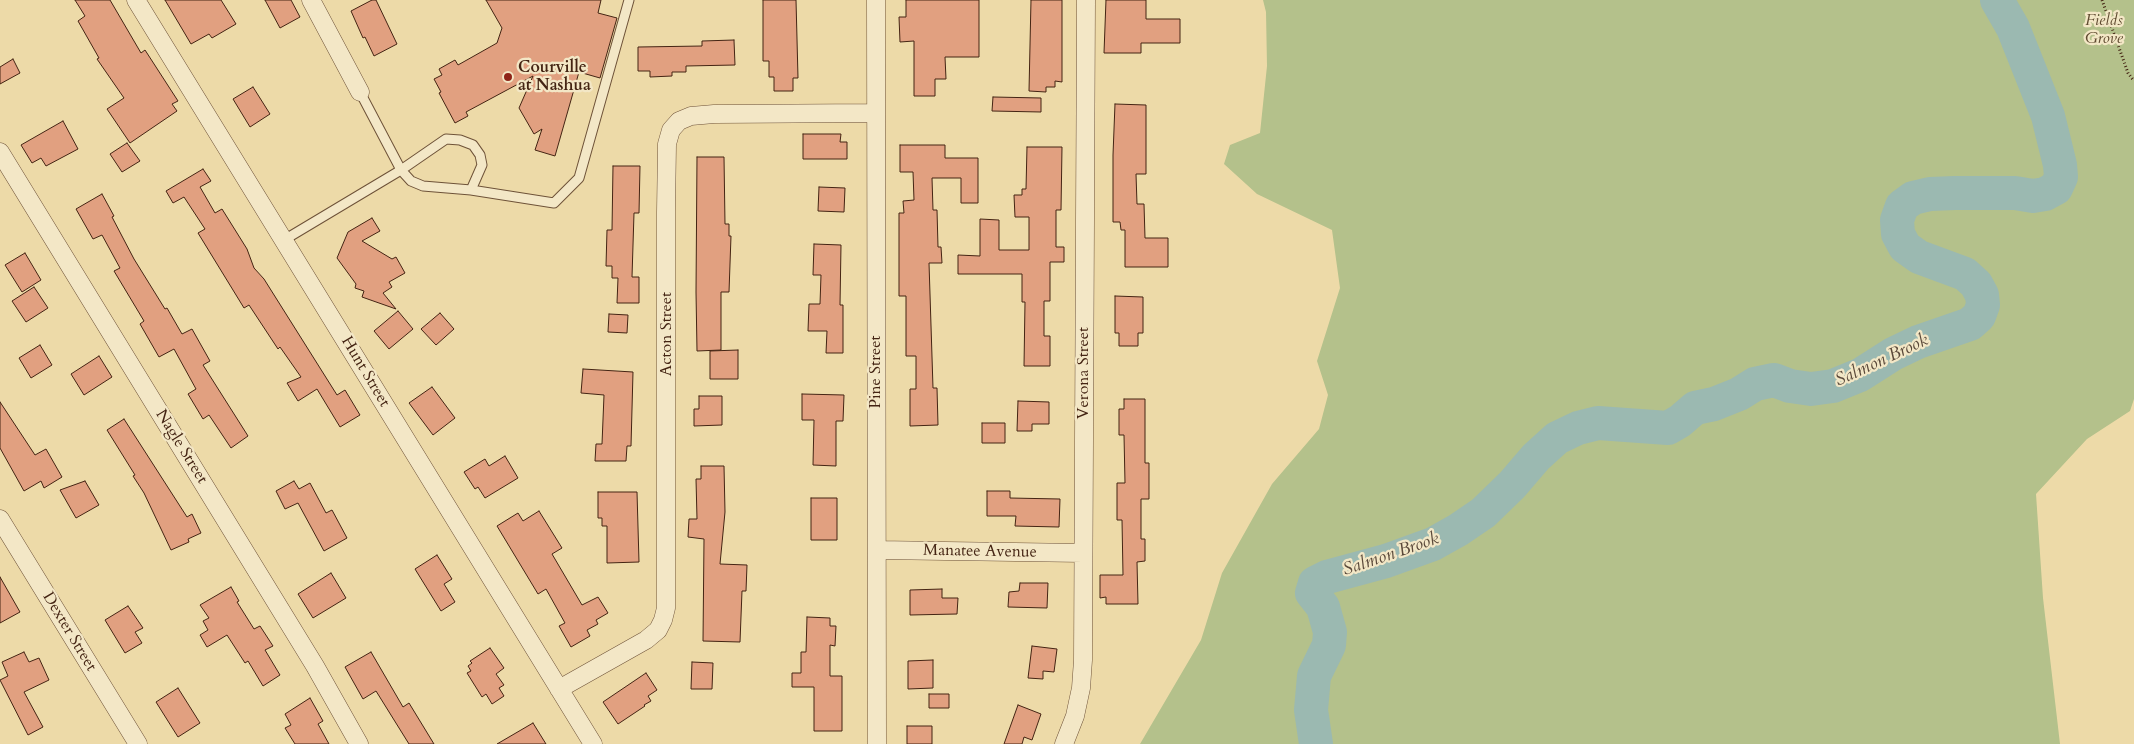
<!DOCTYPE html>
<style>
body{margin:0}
canvas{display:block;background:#eddaa8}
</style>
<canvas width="2134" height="744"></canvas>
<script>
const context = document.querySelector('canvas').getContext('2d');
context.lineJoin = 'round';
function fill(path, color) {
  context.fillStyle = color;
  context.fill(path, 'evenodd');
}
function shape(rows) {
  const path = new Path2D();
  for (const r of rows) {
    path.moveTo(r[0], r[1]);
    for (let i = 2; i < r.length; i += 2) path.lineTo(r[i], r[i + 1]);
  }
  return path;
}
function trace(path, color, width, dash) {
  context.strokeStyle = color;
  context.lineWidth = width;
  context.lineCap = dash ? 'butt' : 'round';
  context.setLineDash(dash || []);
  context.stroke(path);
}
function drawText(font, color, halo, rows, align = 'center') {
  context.font = font + ' Cardo,serif';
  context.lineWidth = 4.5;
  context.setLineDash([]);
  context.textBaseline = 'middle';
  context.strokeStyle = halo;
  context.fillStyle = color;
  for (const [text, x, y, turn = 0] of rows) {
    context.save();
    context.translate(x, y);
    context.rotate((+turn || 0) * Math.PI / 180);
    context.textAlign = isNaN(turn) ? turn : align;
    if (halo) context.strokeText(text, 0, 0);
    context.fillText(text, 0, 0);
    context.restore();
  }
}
fill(shape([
 [1263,0,2134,0,2134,399,2130,411,2087,439,2036,494,2043,598,2060,744,1140,744,1201,640,1222,573,1272,484,1319,429,1328,395,1317,361,1340,288,1332,230,1257,194,1224,164,1230,145,1260,133,1267,66,1266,12]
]), '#b4c18b');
trace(shape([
 [1316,744,1311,710,1314,676,1329,645,1330,632,1323,607,1312,593,1315,583,1327,577,1386,561,1433,544,1458,530,1483,513,1512,485,1536,457,1557,438,1578,428,1598,423,1668,428,1680,421,1695,408,1714,404,1739,394,1755,384,1774,380,1790,386,1811,389,1833,386,1860,375,1893,354,1918,342,1970,324,1979,316,1983,305,1982,295,1976,284,1965,274,1919,257,1905,247,1898,234,1897,220,1902,206,1913,198,1930,194,1955,193,2015,193,2033,196,2045,194,2056,188,2061,177,2060,165,2048,116,2013,28,1997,0]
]), '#9bb9b1', 34);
const building = shape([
 [75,0,110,0,141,53,145,50,178,101,172,104,177,111,130,143,107,109,124,98,97,59,99,58,78,21,85,16,75,0],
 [165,0,221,0,236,24,212,38,209,34,191,44,165,0],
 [265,0,291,0,300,17,280,28,265,0],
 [372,0,376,0,397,44,374,56,365,37,363,38,351,11,372,0],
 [486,0,601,0,598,13,617,18,600,78,579,72,555,156,535,150,542,129,534,134,519,108,533,76,466,112,468,116,455,123,439,93,441,92,434,79,442,75,439,69,455,60,458,65,497,43,502,28,486,0],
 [763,0,796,0,798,78,793,78,793,91,774,91,774,77,769,77,769,61,763,61,763,0],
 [906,0,979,0,979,57,945,57,946,79,935,79,935,96,914,96,914,41,900,42,899,17,906,17,906,0],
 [1031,0,1062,0,1062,82,1055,81,1055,87,1046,87,1046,92,1029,91,1031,0],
 [1106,0,1146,0,1146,19,1180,19,1180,43,1141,43,1141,53,1104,53,1106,0],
 [734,40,735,65,686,66,686,72,672,72,672,76,650,77,650,71,638,71,638,47,702,46,702,41,734,40],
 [13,59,20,73,0,84,0,67,13,59],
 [253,87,270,114,250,127,233,99,253,87],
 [993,97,1041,98,1041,112,992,111,993,97],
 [1115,104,1146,105,1146,174,1136,174,1137,204,1144,204,1145,238,1168,238,1168,267,1125,267,1125,230,1121,230,1120,222,1113,222,1113,155,1115,104],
 [63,121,78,149,46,166,41,158,32,163,21,145,63,121],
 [803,134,841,134,840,142,847,142,847,159,803,159,803,134],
 [127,143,140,161,122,172,110,154,127,143],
 [900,145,945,145,945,158,978,158,978,203,961,203,961,178,932,178,933,210,937,210,938,247,941,247,942,263,929,263,933,388,937,388,938,425,910,426,910,389,916,389,916,356,906,356,906,296,899,296,899,213,904,213,903,201,914,200,913,172,900,172,900,145],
 [1027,147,1062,147,1061,210,1056,210,1056,247,1064,247,1064,262,1050,262,1050,301,1044,301,1044,336,1050,336,1050,366,1024,366,1025,302,1022,302,1022,274,958,274,958,255,980,256,980,219,999,220,999,250,1029,250,1029,217,1015,217,1014,195,1022,195,1022,189,1026,189,1027,147],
 [697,157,724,157,725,224,729,224,729,236,731,236,729,292,721,292,721,350,697,351,696,292,697,157],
 [613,166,640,166,639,213,634,213,632,277,639,277,639,303,617,303,618,278,612,278,612,266,606,266,607,230,612,230,613,166],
 [203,169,211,181,200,187,215,213,222,209,247,249,254,268,264,279,337,395,345,390,360,415,340,427,317,389,298,401,287,383,301,377,280,347,278,349,249,305,244,308,198,233,205,229,184,197,173,203,166,191,203,169],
 [819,187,845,188,844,212,818,211,819,187],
 [102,194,114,216,112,217,134,259,165,309,167,308,182,334,192,329,210,361,203,365,248,436,231,448,209,415,203,419,188,394,196,389,174,349,159,357,140,324,144,321,114,271,120,268,102,235,93,239,76,209,102,194],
 [372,218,380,231,362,241,392,259,396,257,405,273,389,282,392,287,383,293,396,309,362,297,364,291,355,288,356,284,337,258,348,232,372,218],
 [814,244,841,245,840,305,843,305,843,353,826,353,827,331,808,331,809,304,820,304,821,275,813,275,814,244],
 [25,253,41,280,22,292,5,265,25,253],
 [34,287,48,308,26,322,12,301,34,287],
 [1115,296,1143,297,1143,333,1138,333,1138,346,1119,346,1119,333,1115,333,1115,296],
 [398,311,413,329,389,349,374,331,398,311],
 [440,313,454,329,436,345,421,329,440,313],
 [609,314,628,315,627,333,608,332,609,314],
 [40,345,52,365,31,378,19,358,40,345],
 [738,350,738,379,710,379,710,351,738,350],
 [99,356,112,377,84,395,71,374,99,356],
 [583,369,633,372,631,446,627,446,626,461,595,461,596,444,602,444,604,395,581,393,583,369],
 [432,387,455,418,433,435,409,403,432,387],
 [802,394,844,395,843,421,836,421,836,466,813,465,814,420,802,420,802,394],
 [699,396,722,396,722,425,694,426,694,409,699,409,699,396],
 [1124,399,1145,399,1145,463,1149,463,1149,499,1141,499,1141,539,1145,539,1145,561,1137,562,1138,604,1106,604,1106,597,1100,598,1100,575,1123,575,1122,520,1117,520,1117,483,1125,483,1124,435,1119,435,1119,409,1124,409,1124,399],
 [1018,401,1049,402,1049,424,1032,424,1032,431,1017,431,1018,401],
 [0,402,35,455,46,449,62,477,44,488,41,481,24,491,0,448,0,402],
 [124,419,187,517,192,514,201,533,188,539,189,542,171,550,144,493,133,476,135,475,107,430,124,419],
 [982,423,1005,423,1005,443,982,443,982,423],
 [505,456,518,478,485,498,478,487,475,489,464,472,485,459,489,466,505,456],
 [701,466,724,466,725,512,720,564,747,565,746,591,742,591,740,642,703,641,704,539,688,537,689,519,697,519,696,479,701,479,701,466],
 [85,481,99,505,76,518,60,490,85,481],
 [294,481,299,489,310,483,326,513,332,510,347,538,324,551,298,503,285,509,276,491,294,481],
 [987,491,1010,491,1010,498,1060,499,1059,527,1015,526,1016,516,987,516,987,491],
 [598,492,637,492,639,562,607,563,607,526,602,526,602,518,598,518,598,492],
 [811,498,837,498,837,540,811,540,811,498],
 [539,511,562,548,552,554,582,605,598,597,608,613,596,620,598,624,587,630,590,636,571,647,559,626,565,623,546,589,538,594,497,526,518,513,523,521,539,511],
 [437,555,452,579,444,584,455,602,441,611,415,569,437,555],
 [331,573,346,598,313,618,298,594,331,573],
 [0,577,20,612,0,623,0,577],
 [1020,583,1048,583,1047,608,1008,607,1009,592,1019,591,1020,583],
 [231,587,239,601,237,602,254,629,260,626,273,646,265,650,280,675,263,686,248,661,245,663,227,635,207,647,200,635,208,630,203,621,209,618,200,605,231,587],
 [942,589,942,598,958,598,957,614,910,615,910,590,942,589],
 [128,606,143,628,135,632,142,643,125,653,105,620,128,606],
 [807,617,830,618,830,626,836,626,835,646,830,645,830,676,842,676,842,731,814,731,814,687,792,687,792,673,801,673,801,652,806,652,807,617],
 [1032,646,1057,649,1054,672,1043,671,1043,679,1028,678,1032,646],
 [490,648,504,668,496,674,504,685,499,688,504,696,492,704,486,694,482,697,467,673,471,671,468,666,472,663,470,661,490,648],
 [24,652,29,662,39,658,49,680,24,692,43,727,28,735,0,680,8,676,2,662,24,652],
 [371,652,403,707,409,703,434,744,409,744,376,691,363,699,345,667,371,652],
 [933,660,933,688,908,689,908,661,933,660],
 [692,662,713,663,712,689,691,689,692,662],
 [646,673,657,690,648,696,651,701,644,705,645,706,618,724,603,702,646,673],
 [178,688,200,723,178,737,156,702,178,688],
 [929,694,949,694,949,708,929,708,929,694],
 [310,698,323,721,318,724,329,744,295,744,285,728,291,725,285,714,310,698],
 [1018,705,1041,714,1032,740,1024,737,1022,744,1004,744,1018,705],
 [533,723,546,744,497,744,533,723],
 [907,726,932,726,932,744,907,744,907,726]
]);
fill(building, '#e1a080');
trace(building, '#442413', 1);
const service = shape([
 [360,92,401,170,446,139,460,140,473,145,480,155,482,165,471,190],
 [284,240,401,170,411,181,423,186,471,190,554,203,579,178,629,0]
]);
const minor = shape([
 [136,0,593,744],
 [311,0,360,92],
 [876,0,877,744],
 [0,152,315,666,359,744],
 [0,519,138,744],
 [877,550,1083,553],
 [559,689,646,640,658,630,663,620,666,608,666,212,667,144,671,130,679,121,691,116,714,114,876,113],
 [1064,744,1075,716,1081,688,1083,660,1086,0]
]);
trace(service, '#6e5238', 11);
trace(minor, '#6e5238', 19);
trace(shape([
 [2102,0,2128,73,2134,81]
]), '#442413', 3, [1, 2.5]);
trace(service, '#f3e7c6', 9);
trace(minor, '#f3e7c6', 18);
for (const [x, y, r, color] of [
 [508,77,5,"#8f2418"]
]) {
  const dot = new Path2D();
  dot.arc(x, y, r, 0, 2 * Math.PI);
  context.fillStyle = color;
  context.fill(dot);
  trace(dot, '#f3e7c6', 2);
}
drawText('italic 16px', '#604b31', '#f3e7c6', [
 ["Fields",2104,21],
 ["Grove",2104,39]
]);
drawText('bold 16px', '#442413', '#f3e7c6', [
 ["Courville",518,68],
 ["at Nashua",518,86]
], 'left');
drawText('16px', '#442413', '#f3e7c6', [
 ["Acton Street",667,334,-90],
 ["Hunt Street",365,372,59],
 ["Pine Street",876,372,-90],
 ["Verona Street",1084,373,-90],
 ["Nagle Street",181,447,58],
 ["Manatee Avenue",980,552,1],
 ["Dexter Street",69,632,59]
]);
drawText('italic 18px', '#5a493a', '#f3e7c6', [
 ["Salmon Brook",1882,361,-25],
 ["Salmon Brook",1391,555,-19]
]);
</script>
